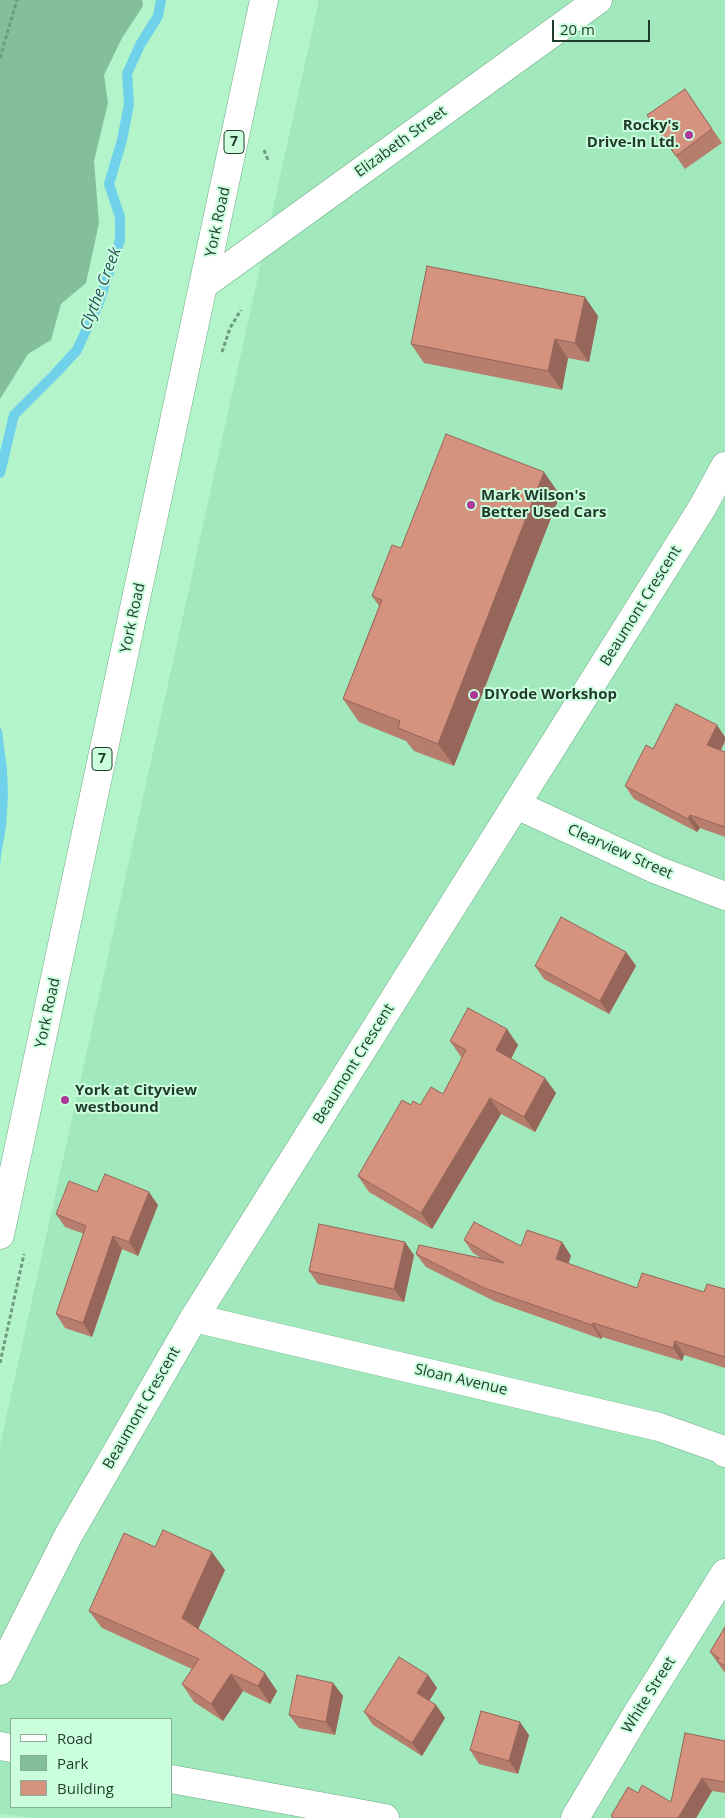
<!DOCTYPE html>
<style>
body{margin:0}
#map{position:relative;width:725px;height:1818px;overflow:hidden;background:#b3f4cb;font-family:"Open Sans",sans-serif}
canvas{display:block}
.legend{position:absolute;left:10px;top:1718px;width:162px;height:90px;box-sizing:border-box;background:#cbfedd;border:1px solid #86b095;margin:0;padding:6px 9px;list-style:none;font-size:15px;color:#1f3a2a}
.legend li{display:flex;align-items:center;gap:10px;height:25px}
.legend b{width:25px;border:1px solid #86b095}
.scale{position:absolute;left:552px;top:20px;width:98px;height:22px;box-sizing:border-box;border:2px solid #1f3a2a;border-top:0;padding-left:6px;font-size:15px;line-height:18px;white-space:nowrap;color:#1f3a2a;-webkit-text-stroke:4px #cbfedd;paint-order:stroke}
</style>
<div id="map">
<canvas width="725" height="1818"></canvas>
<ul class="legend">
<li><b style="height:6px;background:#fff"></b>Road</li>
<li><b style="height:14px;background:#83bf9a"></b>Park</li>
<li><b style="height:14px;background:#d5927f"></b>Building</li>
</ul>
<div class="scale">20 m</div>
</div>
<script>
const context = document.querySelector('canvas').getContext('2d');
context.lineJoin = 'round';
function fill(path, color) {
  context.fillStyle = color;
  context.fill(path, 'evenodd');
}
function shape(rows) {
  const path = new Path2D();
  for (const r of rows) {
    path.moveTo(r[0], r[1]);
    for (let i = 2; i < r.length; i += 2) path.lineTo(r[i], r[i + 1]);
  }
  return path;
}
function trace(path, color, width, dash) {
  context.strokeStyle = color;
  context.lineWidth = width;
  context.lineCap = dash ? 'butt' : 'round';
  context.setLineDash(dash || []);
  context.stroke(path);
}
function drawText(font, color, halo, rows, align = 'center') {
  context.font = font + ' "Open Sans",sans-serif';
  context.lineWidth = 4;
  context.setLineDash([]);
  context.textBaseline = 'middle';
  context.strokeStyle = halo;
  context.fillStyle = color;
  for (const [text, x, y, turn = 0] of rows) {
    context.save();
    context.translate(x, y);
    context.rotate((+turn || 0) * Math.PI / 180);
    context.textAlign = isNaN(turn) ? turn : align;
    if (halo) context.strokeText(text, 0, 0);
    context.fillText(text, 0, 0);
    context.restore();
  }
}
fill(shape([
 [319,0,725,0,725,1818,33,1818,0,1814,0,1445],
 [11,1719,171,1719,171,1807,11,1807]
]), '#a1e9bd');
fill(shape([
 [0,0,142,0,143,6,122,38,104,75,108,103,94,161,99,223,86,283,61,304,51,340,28,354,0,399]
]), '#83bf9a');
fill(shape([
 [0,727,2,731,7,770,8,794,6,827,1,855,0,868]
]), '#6fd1ea');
trace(shape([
 [0,473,14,415,55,374,77,350,98,305,120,240,120,217,109,184,122,140,129,104,127,74,140,45,158,16,161,0]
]), '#6fd1ea', 10);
const street = shape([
 [517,805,657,870,725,896],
 [194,1318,659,1427,721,1449,725,1453],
 [0,1671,68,1536,194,1318,702,508,725,466],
 [0,1746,11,1748],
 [171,1779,385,1818],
 [575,1818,635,1717,725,1573]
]);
const secondary = shape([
 [205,284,598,0]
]);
const primary = shape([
 [0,1235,264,0]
]);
trace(street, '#6caa85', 29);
trace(secondary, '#6caa85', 29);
trace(primary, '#6caa85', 29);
trace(shape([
 [0,58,17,0],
 [264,150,268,160],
 [222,352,230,328,241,310],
 [0,1363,24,1254]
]), '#6d9c7f', 3, [4, 2.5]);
trace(street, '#fff', 28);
trace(secondary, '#fff', 28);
trace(primary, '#fff', 28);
fill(shape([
 [685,89,722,143,685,169,647,115],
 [598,316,589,362,568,358,562,390,424,363,411,344],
 [560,495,454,766,414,751,406,741,359,722,343,699,379,606,372,596,401,548],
 [725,737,725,741,721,750,725,752,725,837,700,828,697,832,634,799,625,786,653,749],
 [626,952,636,966,609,1014,544,979,535,966],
 [450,1041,518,1045,511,1059,556,1093,535,1132,501,1114,432,1229,369,1192,358,1176,411,1105,420,1105,443,1094,462,1058,461,1057],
 [97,1192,158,1205,138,1256,122,1249,92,1337,65,1328,56,1314,84,1234,65,1227,56,1214],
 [464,1240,521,1246,562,1242,571,1256,568,1264,637,1288,704,1292,725,1289,725,1368,684,1355,682,1361,602,1337,601,1339,494,1301,426,1267,416,1254,483,1259,473,1253],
 [414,1255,404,1302,318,1284,309,1271],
 [155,1547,225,1570,198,1629,277,1691,270,1704,243,1691,223,1721,194,1702,182,1684,192,1669,102,1628,89,1611],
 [725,1627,725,1673,710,1652],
 [428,1675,437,1688,429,1701,436,1705,445,1718,422,1756,373,1725,364,1712],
 [333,1683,343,1696,335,1735,299,1728,289,1715],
 [529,1735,518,1774,479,1764,470,1750],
 [725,1741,725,1793,712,1791,696,1818,612,1818,611,1816,638,1793,671,1802]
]), '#b77e6d');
fill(shape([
 [585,297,598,316,589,362,575,343],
 [555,339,568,358,562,390,548,371],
 [544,472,560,495,454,766,438,744],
 [717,725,725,737,725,741,716,759,707,745],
 [690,815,700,828,697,832,688,819],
 [626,952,636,966,609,1014,600,1001],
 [507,1029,518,1045,507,1066,496,1050],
 [545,1078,556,1093,535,1132,524,1117],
 [490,1098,501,1114,432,1229,421,1213],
 [149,1192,158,1205,138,1256,129,1242],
 [113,1236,122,1249,92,1337,83,1323],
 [405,1242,414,1255,404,1302,394,1289],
 [562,1242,571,1256,565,1273,556,1259],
 [593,1323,602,1337,601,1339,592,1325],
 [675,1341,684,1355,682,1361,673,1348],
 [212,1552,225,1570,195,1636,182,1618],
 [265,1673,277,1691,270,1704,258,1686],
 [231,1674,243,1691,223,1721,211,1704],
 [428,1675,437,1688,426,1706,417,1693],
 [333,1683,343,1696,335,1735,326,1722],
 [436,1705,445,1718,422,1756,412,1743],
 [520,1722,529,1735,518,1774,509,1761],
 [702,1778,712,1791,696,1818,678,1818]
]), '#956659');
const building = shape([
 [685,89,712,129,676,156,647,115,685,89],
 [427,266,585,297,575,343,555,339,548,371,411,344,427,266],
 [446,434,544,472,438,744,398,728,400,721,343,699,382,600,372,596,392,545,401,548,446,434],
 [676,704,717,725,707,745,725,752,725,827,690,815,688,819,625,786,646,745,653,749,676,704],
 [561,917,626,952,600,1001,535,966,561,917],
 [468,1008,507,1029,496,1050,545,1078,524,1117,490,1098,421,1213,358,1176,402,1100,411,1105,413,1101,420,1105,431,1087,443,1094,466,1050,450,1041,468,1008],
 [105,1174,149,1192,129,1242,113,1236,83,1323,56,1314,86,1226,56,1214,69,1181,97,1192,105,1174],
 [474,1222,521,1246,527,1230,562,1242,556,1259,637,1288,642,1273,704,1292,707,1284,725,1289,725,1357,675,1341,673,1348,593,1323,592,1325,484,1288,416,1254,419,1245,504,1263,464,1240,474,1222],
 [319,1224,405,1242,394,1289,309,1271,319,1224],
 [163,1530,212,1552,182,1618,265,1673,258,1686,231,1674,211,1704,182,1684,199,1659,89,1611,124,1533,155,1547,163,1530],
 [725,1627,725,1666,717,1661,719,1658,710,1652,725,1627],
 [399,1657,428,1675,417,1693,436,1705,412,1743,364,1712,399,1657],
 [297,1675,333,1683,326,1722,289,1715,297,1675],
 [481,1711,520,1722,509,1761,470,1750,481,1711],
 [685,1733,725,1741,725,1782,702,1778,678,1818,614,1818,611,1816,628,1787,638,1793,642,1785,671,1802,685,1733]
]);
fill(building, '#d5927f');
trace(building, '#956659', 1);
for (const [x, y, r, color] of [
 [689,135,5,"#aa3894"],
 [471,505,5,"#aa3894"],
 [474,695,5,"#aa3894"],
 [65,1100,5,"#aa3894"]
]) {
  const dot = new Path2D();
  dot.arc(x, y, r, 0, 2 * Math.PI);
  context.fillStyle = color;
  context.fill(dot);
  trace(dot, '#cbfedd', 2);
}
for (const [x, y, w] of [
 [234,142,20],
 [102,759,20]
]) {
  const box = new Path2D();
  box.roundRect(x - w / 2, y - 11.5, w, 23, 4);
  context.fillStyle = '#cbfedd';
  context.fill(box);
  trace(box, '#1f3a2a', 1);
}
drawText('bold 14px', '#1f3a2a', null, [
 ["7",234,142],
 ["7",102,759]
]);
drawText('bold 15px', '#1f3a2a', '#cbfedd', [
 ["Rocky's",679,126,"right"],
 ["Drive-In Ltd.",679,143,"right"],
 ["Mark Wilson's",481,496],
 ["Better Used Cars",481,513],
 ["DIYode Workshop",484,695],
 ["York at Cityview",75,1091],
 ["westbound",75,1108]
], 'left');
drawText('15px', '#1f3a2a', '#cbfedd', [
 ["Elizabeth Street",401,142,-36],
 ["York Road",218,222,-78],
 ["Beaumont Crescent",641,606,-58],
 ["York Road",133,618,-78],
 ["Clearview Street",620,852,24],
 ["York Road",48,1013,-78],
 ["Beaumont Crescent",354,1064,-58],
 ["Sloan Avenue",461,1380,13],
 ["Beaumont Crescent",142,1408,-60],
 ["White Street",649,1695,-58]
]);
drawText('italic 16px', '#28545f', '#cbfedd', [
 ["Clythe Creek",101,289,-69]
]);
</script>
